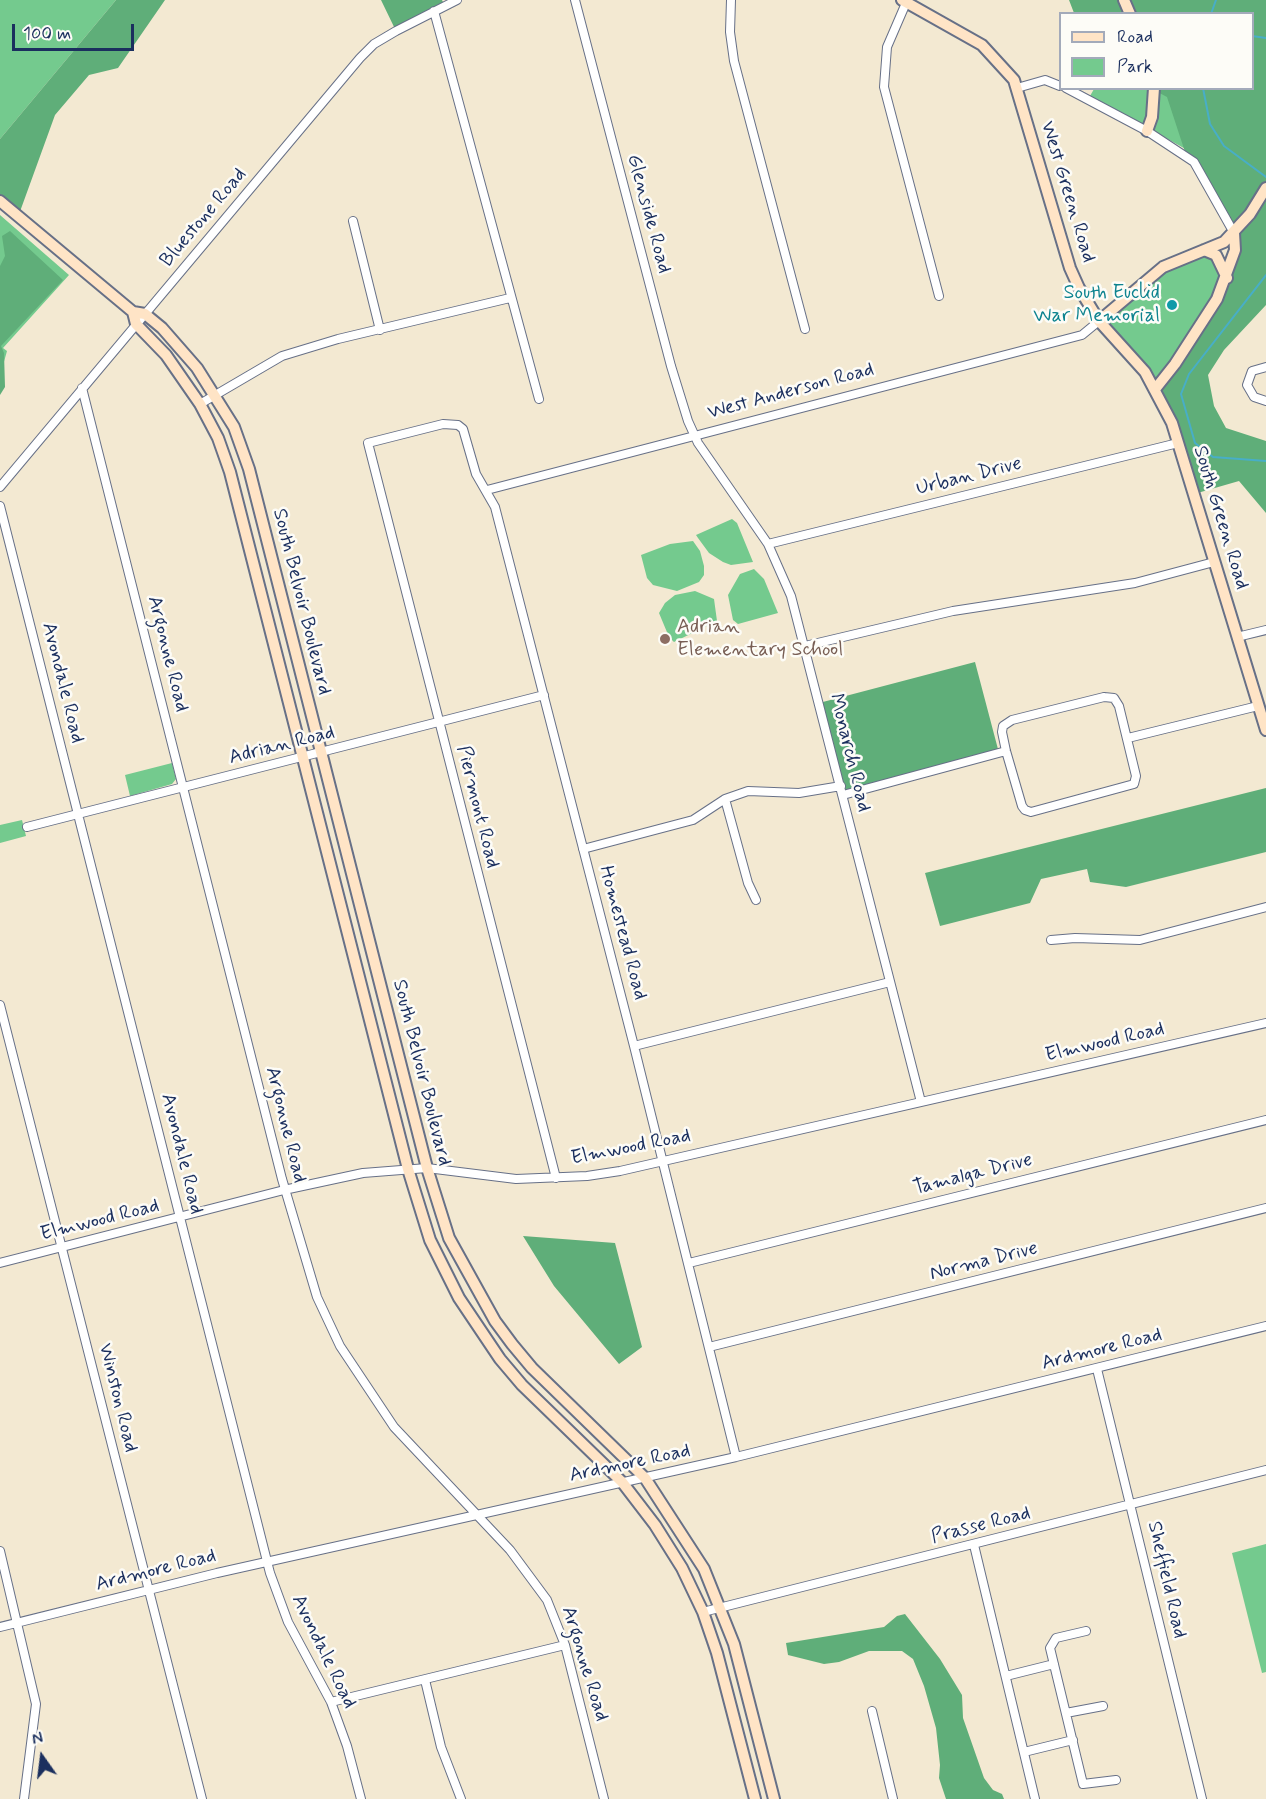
<!DOCTYPE html>
<style>
body{margin:0}
#map{position:relative;width:1266px;height:1799px;overflow:hidden;background:#f3e9d2;font-family:Mynerve,sans-serif}
canvas{display:block}
.legend{position:absolute;left:1059px;top:12px;width:195px;height:78px;box-sizing:border-box;background:#fdfcf7;border:2px solid #a3aaba;margin:0;padding:8px 10px;list-style:none;font-size:18px;color:#1b2f5e}
.legend li{display:flex;align-items:center;gap:12px;height:30px}
.legend b{width:30px;border:2px solid #a3aaba}
.north{position:absolute;left:12px;top:1727px;width:60px;height:60px;-webkit-text-stroke:4px #fdfcf7;paint-order:stroke;rotate:346deg;font-size:16px;font-weight:700;line-height:24px;text-align:center;color:#1b2f5e}
.north::after{content:'';display:block;margin:auto;width:21px;height:27px;background:#1b2f5e;clip-path:polygon(50% 0,100% 100%,50% 72%,0 100%)}
.scale{position:absolute;left:12px;top:24px;width:122px;height:27px;box-sizing:border-box;border:3px solid #1b2f5e;border-top:0;padding-left:8px;font-size:18px;line-height:21px;white-space:nowrap;color:#1b2f5e;-webkit-text-stroke:4px #fdfcf7;paint-order:stroke}
</style>
<div id="map">
<canvas width="1266" height="1799"></canvas>
<ul class="legend">
<li><b style="height:8px;background:#ffe4c6"></b>Road</li>
<li><b style="height:16px;background:#74ca8e"></b>Park</li>
</ul>
<div class="north">N</div>
<div class="scale">100 m</div>
</div>
<script>
const context = document.querySelector('canvas').getContext('2d');
context.lineJoin = 'round';
function fill(path, color) {
  context.fillStyle = color;
  context.fill(path, 'evenodd');
}
function shape(rows) {
  const path = new Path2D();
  for (const r of rows) {
    path.moveTo(r[0], r[1]);
    for (let i = 2; i < r.length; i += 2) path.lineTo(r[i], r[i + 1]);
  }
  return path;
}
function trace(path, color, width, dash) {
  context.strokeStyle = color;
  context.lineWidth = width;
  context.lineCap = dash ? 'butt' : 'round';
  context.setLineDash(dash || []);
  context.stroke(path);
}
function drawText(font, color, halo, rows, align = 'center') {
  context.font = font + ' Mynerve,sans-serif';
  context.lineWidth = 5;
  context.setLineDash([]);
  context.textBaseline = 'middle';
  context.strokeStyle = halo;
  context.fillStyle = color;
  for (const [text, x, y, turn = 0] of rows) {
    context.save();
    context.translate(x, y);
    context.rotate((+turn || 0) * Math.PI / 180);
    context.textAlign = isNaN(turn) ? turn : align;
    if (halo) context.strokeText(text, 0, 0);
    context.fillText(text, 0, 0);
    context.restore();
  }
}
fill(shape([
 [0,0,116,0,0,139],
 [1094,89,1171,89,1191,152,1090,96],
 [0,215,69,275,3,348,7,351,0,376],
 [1211,252,1227,278,1156,388,1099,322,1149,277],
 [732,519,737,523,753,562,731,565,723,562,709,553,698,538,696,535],
 [693,541,700,551,704,566,704,575,699,582,677,591,653,585,647,578,641,555,670,544],
 [754,569,764,579,778,613,738,624,733,620,728,595,740,574],
 [695,591,714,599,717,621,674,642,669,637,659,613,665,603,675,595],
 [172,763,176,779,172,784,130,796,125,775],
 [22,820,26,836,0,843,0,825],
 [1266,1544,1266,1672,1262,1673,1232,1553]
]), '#74ca8e');
fill(shape([
 [116,0,165,0,118,68,89,75,55,115,18,217,0,201,0,139],
 [381,0,442,0,445,6,396,31],
 [1069,0,1266,0,1266,305,1224,350,1208,375,1214,406,1226,428,1266,441,1266,513,1239,481,1194,494,1156,388,1217,299,1236,242,1186,155,1167,97,1152,89,1252,88,1252,14,1074,13],
 [10,231,63,280,1,346,4,353,5,387,0,395,0,266,5,256,2,236],
 [975,662,999,753,843,795,819,703],
 [1266,788,1266,852,1126,887,1090,882,1087,869,1041,879,1030,903,940,926,925,873],
 [523,1236,615,1243,642,1347,619,1364,554,1286],
 [905,1614,940,1659,962,1695,963,1718,984,1778,993,1790,1002,1794,1004,1799,946,1799,939,1778,940,1765,936,1728,924,1686,913,1659,902,1651,869,1651,839,1662,824,1664,788,1655,786,1643,884,1627,897,1616]
]), '#5fae79');
trace(shape([
 [1211,14,1216,0],
 [1252,36,1266,38],
 [1203,88,1210,124,1224,146,1266,177],
 [1266,275,1189,374,1181,394,1195,443,1213,457,1266,461]
]), '#48aec7', 2);
const street = shape([
 [575,0,671,366,688,421,698,443,768,544,791,596,921,1102],
 [731,0,730,32,734,61,805,329],
 [906,3,887,47,884,87,939,296],
 [434,11,539,399],
 [1017,88,1045,80,1060,86],
 [1066,88,1147,131,1194,162,1234,233],
 [353,221,380,330],
 [1266,367,1252,371,1247,385,1254,397,1266,401],
 [82,388,282,1179,317,1297,340,1346,394,1427,510,1550,547,1600,565,1645,604,1799],
 [200,404,282,356,338,339,510,298],
 [0,487,360,58,374,44,396,31,457,0],
 [487,490,1082,335,1099,321],
 [0,506,270,1573,288,1622,331,1702,347,1746,361,1799],
 [768,544,1178,443],
 [1237,637,1266,630],
 [805,646,953,611,1135,583,1214,562],
 [1104,697,1114,698,1119,706,1136,776,1134,784,1031,812,1025,810,1022,806,1006,751,1002,732,1003,726,1012,720,1104,697],
 [1128,738,1258,706],
 [843,795,1006,751],
 [725,799,748,883,756,900],
 [27,827,544,695],
 [583,849,693,820,725,799,748,791,799,793,841,786],
 [1051,940,1075,938,1140,940,1266,907],
 [0,1005,202,1799],
 [634,1046,890,982],
 [556,1178,368,443,443,424,458,425,463,429,476,474,495,507,634,1046,736,1457],
 [0,1263,284,1190,363,1173,427,1168,516,1179,587,1176,620,1171,1266,1023],
 [689,1263,1266,1120],
 [709,1347,1266,1208],
 [1097,1369,1202,1799],
 [974,1545,1035,1799],
 [0,1551,36,1704,24,1799],
 [703,1612,1266,1470],
 [0,1627,217,1573,736,1457,1266,1326],
 [1086,1631,1056,1638,1050,1648,1083,1784,1116,1780],
 [1006,1676,1054,1664],
 [425,1680,441,1747,461,1799],
 [331,1702,565,1645],
 [872,1711,893,1799],
 [1066,1713,1103,1706],
 [1024,1752,1073,1740]
]);
const secondary = shape([
 [902,0,982,45,1014,80,1070,268,1079,288,1099,321,1145,372,1172,423,1266,730],
 [1124,0,1130,14],
 [1147,131,1152,117,1154,88],
 [0,201,133,312,145,314,162,328,197,368,234,427,249,469,427,1168,449,1238,495,1321,512,1344,532,1368,645,1478,704,1569,734,1644,774,1799],
 [1204,250,1216,255,1227,278],
 [133,312,136,324,166,355,200,404,218,438,230,472,408,1169,430,1240,459,1298,500,1359,522,1385,622,1482,655,1525,682,1568,703,1612,717,1653,755,1799],
 [1099,321,1163,267,1224,242,1250,214,1266,188],
 [1156,388,1175,364,1217,299,1235,250,1234,233]
]);
trace(street, '#677087', 10);
trace(secondary, '#677087', 14);
trace(street, '#fff', 8);
trace(secondary, '#ffe4c6', 10);
for (const [x, y, r, color] of [
 [1172,305,6,"#0f9aa8"],
 [665,639,6,"#8d6e63"]
]) {
  const dot = new Path2D();
  dot.arc(x, y, r, 0, 2 * Math.PI);
  context.fillStyle = color;
  context.fill(dot);
  trace(dot, '#fdfcf7', 2);
}
drawText('20px', '#1b2f5e', '#fdfcf7', [
 ["West Green Road",1067,192,73],
 ["Glenside Road",648,214,75],
 ["Bluestone Road",204,218,-50],
 ["West Anderson Road",791,392,-15],
 ["Urban Drive",969,477,-14],
 ["South Green Road",1220,518,73],
 ["South Belvoir Boulevard",301,602,76],
 ["Argonne Road",167,654,76],
 ["Avondale Road",62,683,76],
 ["Adrian Road",282,746,-14],
 ["Monarch Road",849,753,76],
 ["Piermont Road",477,807,76],
 ["Homestead Road",622,933,75],
 ["Elmwood Road",1105,1043,-13],
 ["South Belvoir Boulevard",421,1073,76],
 ["Argonne Road",285,1125,76],
 ["Elmwood Road",631,1148,-11],
 ["Avondale Road",181,1154,76],
 ["Tamalga Drive",973,1175,-14],
 ["Elmwood Road",100,1221,-14],
 ["Norma Drive",984,1262,-14],
 ["Ardmore Road",1102,1350,-14],
 ["Winston Road",117,1398,76],
 ["Ardmore Road",630,1464,-12],
 ["Prasse Road",981,1526,-14],
 ["Ardmore Road",156,1571,-14],
 ["Sheffield Road",1166,1580,77],
 ["Avondale Road",323,1652,64],
 ["Argonne Road",584,1664,73]
]);
drawText('20px', '#0d838f', '#fdfcf7', [
 ["South Euclid",1160,294],
 ["War Memorial",1160,317]
], 'right');
drawText('20px', '#785e54', '#fdfcf7', [
 ["Adrian",677,628],
 ["Elementary School",677,651]
], 'left');
</script>
